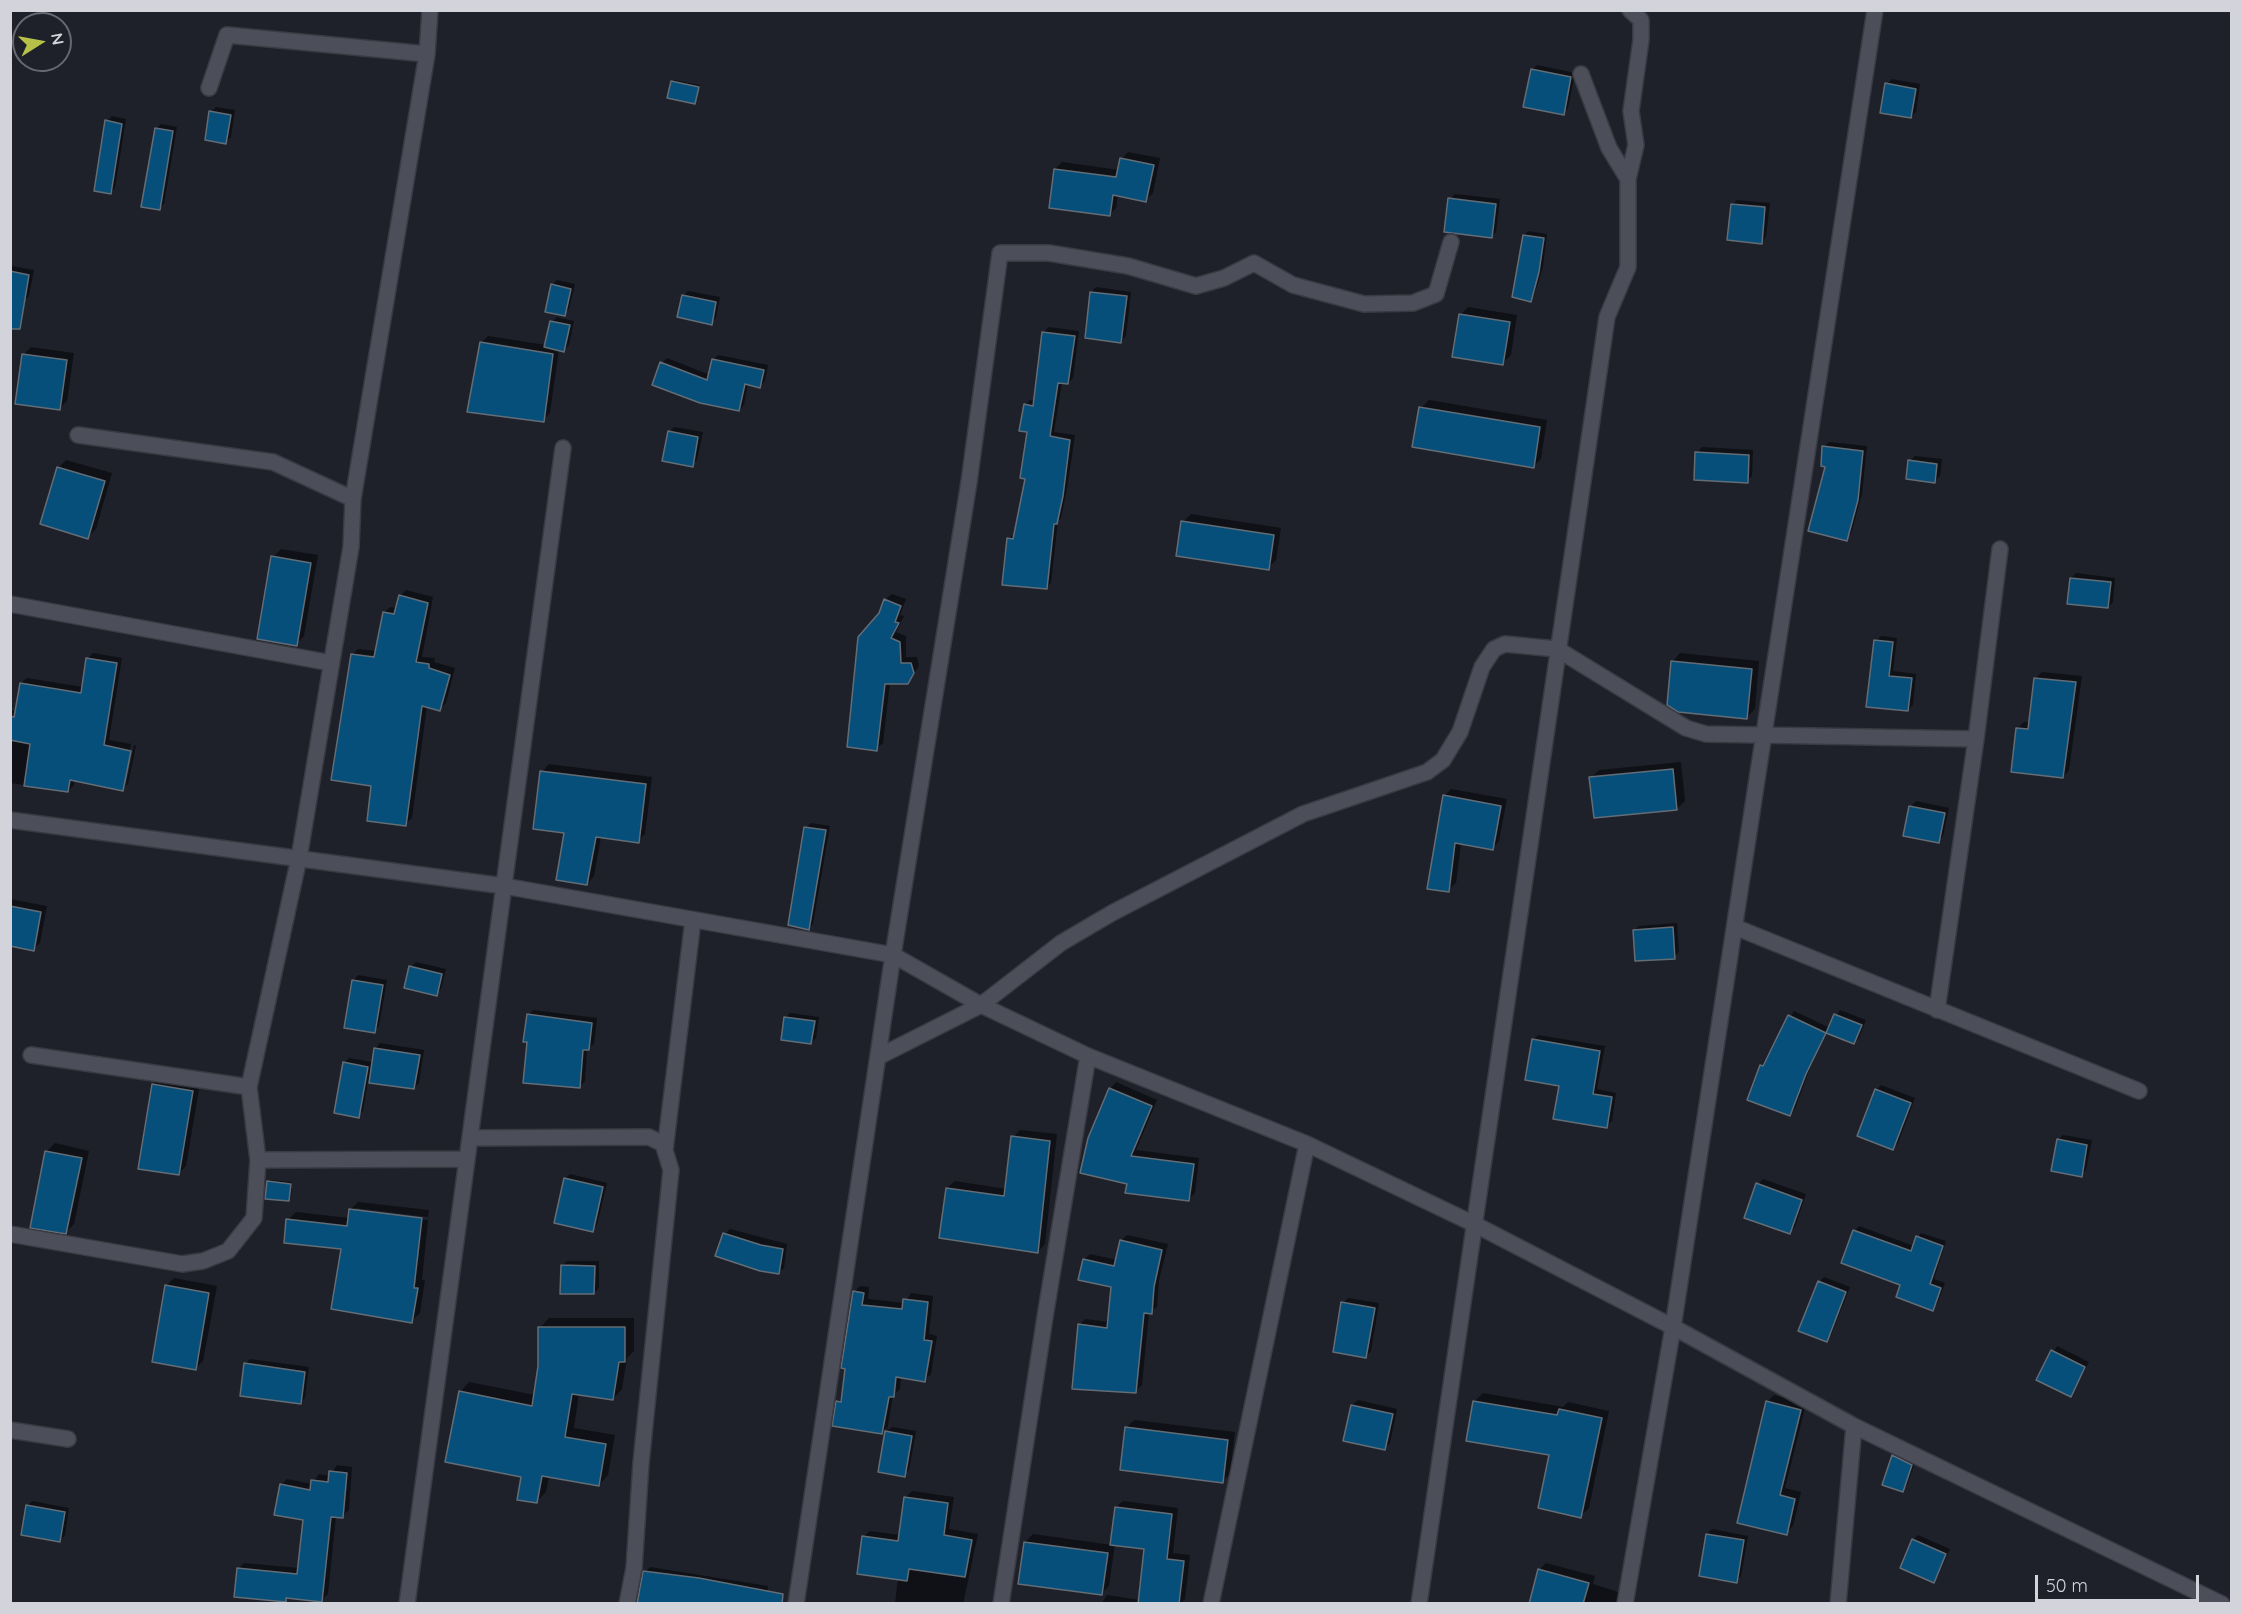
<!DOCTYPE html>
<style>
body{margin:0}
#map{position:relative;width:2242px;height:1614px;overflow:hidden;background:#1e202a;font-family:Quicksand,sans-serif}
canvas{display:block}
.frame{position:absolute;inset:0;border:12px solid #d3d4db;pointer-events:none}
.north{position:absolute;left:12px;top:12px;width:60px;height:60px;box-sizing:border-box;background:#1e202a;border:2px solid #666871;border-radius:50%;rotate:79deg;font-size:16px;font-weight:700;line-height:24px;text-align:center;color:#d3d4db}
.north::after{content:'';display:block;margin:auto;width:21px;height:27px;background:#b7c148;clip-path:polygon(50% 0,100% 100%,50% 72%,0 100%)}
.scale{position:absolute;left:2035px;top:1575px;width:164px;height:27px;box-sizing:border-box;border:3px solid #d3d4db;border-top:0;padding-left:8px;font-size:18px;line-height:21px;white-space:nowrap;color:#d3d4db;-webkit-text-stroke:4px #1e202a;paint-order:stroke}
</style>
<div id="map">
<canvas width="2242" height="1614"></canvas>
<div class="frame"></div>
<div class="north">N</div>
<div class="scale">50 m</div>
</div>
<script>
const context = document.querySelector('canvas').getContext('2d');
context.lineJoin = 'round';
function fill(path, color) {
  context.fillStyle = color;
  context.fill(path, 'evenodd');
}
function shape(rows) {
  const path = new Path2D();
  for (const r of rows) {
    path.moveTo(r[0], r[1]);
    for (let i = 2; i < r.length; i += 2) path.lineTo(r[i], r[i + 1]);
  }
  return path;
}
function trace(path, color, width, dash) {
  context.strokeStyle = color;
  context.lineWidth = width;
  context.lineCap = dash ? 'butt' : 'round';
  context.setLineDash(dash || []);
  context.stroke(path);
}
fill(shape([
 [1537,65,1575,73,1568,108,1563,113,1532,70],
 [1892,79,1920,84,1916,112,1911,117,1887,84],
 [674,80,700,85,697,100,695,102,672,82],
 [216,107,235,110,231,137,226,142,211,112],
 [112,116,126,119,115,188,110,193,107,121],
 [161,124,177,127,164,204,159,209,156,129],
 [1128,152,1160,158,1153,193,1146,200,1118,195,1116,208,1109,215,1055,169,1062,162,1119,170,1122,159],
 [1455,194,1500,199,1496,232,1491,237,1450,199],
 [1737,200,1770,203,1766,237,1761,242,1732,205],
 [1528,231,1547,234,1543,267,1534,296,1530,300,1524,235],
 [12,266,34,270,29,296,24,301,10,299],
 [557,280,575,284,569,309,564,314,552,285],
 [1096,287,1131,292,1126,336,1121,341,1091,292],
 [688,291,720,297,716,318,711,323,683,296],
 [1468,307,1517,315,1511,355,1503,363,1460,315],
 [557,317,574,321,569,345,564,350,559,349,550,413,543,420,481,343,488,336,546,345,552,322],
 [1049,327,1079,331,1073,378,1068,383,1062,382,1054,432,1075,435,1067,489,1061,518,1058,521,1051,583,1046,588,1008,539,1015,534,1027,478,1029,431,1025,405,1030,400,1035,401,1044,332],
 [31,347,74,353,67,401,59,409,23,355],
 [718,355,768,365,765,381,760,386,748,383,744,405,739,410,662,363,667,358,710,375,713,360],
 [1429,400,1547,420,1541,459,1533,467,1421,408],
 [674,427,703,432,697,460,692,465,669,432],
 [1829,442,1867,446,1862,494,1851,534,1846,539,1824,447],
 [1702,447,1753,450,1752,476,1747,481,1697,453],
 [1915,456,1942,459,1940,476,1935,481,1910,461],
 [66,460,112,473,96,529,88,537,58,468],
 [1191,514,1281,528,1276,560,1268,568,1183,522],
 [281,549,318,555,304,636,296,644,273,557],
 [2076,573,2115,578,2113,602,2108,607,2071,578],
 [406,590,433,597,422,657,435,658,434,662,455,668,446,703,439,710,427,706,412,818,405,824,373,785,352,655,358,649,376,651,384,613,390,607,397,608,400,596],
 [892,594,906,599,900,615,904,616,896,632,906,636,906,657,917,657,919,666,907,683,890,682,883,743,876,749,880,614,885,600],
 [1881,636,1897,638,1893,671,1916,674,1913,705,1908,710,1867,705,1876,641],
 [93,653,122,658,109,740,131,744,122,785,126,785,134,745,136,746,128,784,122,789,74,779,74,785,68,791,10,783,10,710,16,711,21,683,27,678,83,687,87,659],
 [1680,653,1759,661,1755,709,1747,717,1673,661],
 [2042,672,2082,676,2069,770,2063,777,2017,729,2024,722,2031,723,2036,678],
 [1681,762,1685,801,1677,809,1591,778,1599,770],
 [549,764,652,777,645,834,638,841,601,837,594,876,587,884,542,772],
 [1451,789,1507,799,1499,841,1492,849,1461,843,1456,883,1448,890,1444,796],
 [1916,801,1949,808,1943,836,1938,841,1905,835,1911,806],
 [811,823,830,826,813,924,808,929,806,828],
 [10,899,47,906,40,943,33,949,10,946],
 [1677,923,1679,952,1674,957,1634,931,1639,926],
 [416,962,446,969,441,989,436,994,411,967],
 [358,975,387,980,379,1026,374,1031,353,981],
 [533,1010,597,1018,594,1044,587,1049,585,1081,580,1086,528,1041,528,1015],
 [1840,1010,1866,1020,1859,1038,1854,1043,1827,1032,1810,1068,1795,1109,1790,1114,1761,1066,1794,1011,1830,1028],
 [790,1013,819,1017,816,1038,811,1043,785,1018],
 [1538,1035,1605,1046,1597,1089,1616,1093,1612,1121,1606,1126,1560,1085,1533,1040],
 [380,1043,424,1050,419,1083,414,1088,368,1081,363,1111,358,1116,344,1063,349,1058,373,1062,375,1049],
 [161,1076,200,1083,186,1166,178,1174,153,1084],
 [1116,1082,1157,1100,1136,1150,1199,1158,1195,1193,1188,1200,1128,1183,1110,1089],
 [1881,1085,1915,1098,1898,1143,1893,1149,1876,1090],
 [1020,1130,1057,1134,1045,1244,1038,1252,947,1188,955,1181,1006,1189,1013,1137],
 [2063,1135,2092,1140,2086,1170,2081,1175,2058,1140],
 [55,1143,89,1151,74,1224,66,1232,47,1151],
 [570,1174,607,1183,597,1225,592,1230,565,1179],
 [1763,1179,1806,1194,1795,1227,1790,1232,1758,1184],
 [270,1180,292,1182,291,1198,289,1200,268,1182],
 [358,1202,429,1210,428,1217,355,1208,355,1211,428,1220,422,1280,425,1280,420,1313,412,1321,342,1248,288,1220,296,1212,349,1218,350,1210],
 [1859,1226,1914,1246,1921,1233,1946,1241,1934,1279,1945,1283,1937,1304,1932,1309,1855,1231],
 [730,1229,787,1244,784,1268,778,1273,725,1234],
 [1127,1235,1168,1244,1159,1280,1157,1307,1149,1312,1142,1385,1136,1391,1079,1325,1085,1319,1109,1322,1112,1286,1084,1260,1090,1254,1117,1260,1121,1241],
 [567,1261,599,1261,599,1288,594,1293,562,1266],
 [1824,1277,1850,1287,1831,1335,1826,1340,1819,1282],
 [174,1278,217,1286,203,1361,195,1369,166,1286],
 [860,1286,869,1287,868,1299,905,1303,911,1293,933,1296,929,1334,937,1336,931,1374,925,1380,901,1376,900,1389,893,1396,887,1431,892,1427,916,1431,909,1470,904,1475,880,1471,887,1427,882,1432,838,1402,843,1396,854,1292],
 [1348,1298,1379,1303,1371,1351,1366,1356,1343,1303],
 [549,1318,634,1318,634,1351,627,1358,622,1389,613,1399,579,1393,574,1428,615,1435,608,1475,599,1485,549,1476,546,1492,537,1501,522,1476,460,1392,469,1382,535,1395,540,1366,540,1328],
 [2057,1346,2089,1362,2071,1395,2038,1379],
 [250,1359,309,1367,305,1398,300,1403,245,1364],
 [1483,1393,1563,1407,1568,1402,1609,1411,1589,1508,1581,1516,1551,1454,1475,1401],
 [1774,1395,1806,1404,1785,1488,1801,1492,1793,1526,1786,1533,1739,1522,1767,1402],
 [1358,1400,1397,1409,1390,1443,1385,1448,1345,1439,1352,1405],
 [1134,1420,1235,1432,1230,1474,1222,1482,1126,1428],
 [1898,1451,1916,1460,1907,1485,1902,1490,1893,1456],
 [337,1465,352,1467,349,1510,342,1516,336,1516,328,1594,321,1600,289,1597,285,1600,238,1569,244,1563,299,1568,305,1519,281,1485,287,1479,312,1484,319,1474,330,1476],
 [912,1491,954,1497,949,1529,978,1534,963,1604,895,1604,898,1578,863,1537,870,1531,900,1535,906,1497],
 [32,1501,69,1508,65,1535,60,1541,27,1506],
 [1123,1501,1178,1508,1173,1553,1190,1555,1185,1599,1180,1604,1101,1604,1107,1595,1140,1600,1146,1548,1115,1544,1109,1586,1101,1594,1025,1542,1033,1534,1112,1545,1116,1507],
 [1712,1529,1748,1536,1741,1576,1736,1582,1707,1534],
 [1918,1535,1950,1549,1938,1576,1933,1581,1913,1540],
 [1546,1563,1595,1576,1593,1584,1621,1593,1617,1604,1530,1604,1539,1570],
 [650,1567,768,1586,766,1604,645,1572]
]), '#0007');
const building = shape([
 [1531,69,1571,77,1564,115,1523,107,1531,69],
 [671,81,699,87,695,104,667,98,671,81],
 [1885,83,1916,89,1911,118,1880,113,1885,83],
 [209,111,231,115,226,144,205,140,209,111],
 [105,120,122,124,111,194,94,191,105,120],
 [155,128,173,131,160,210,141,207,155,128],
 [1120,158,1154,165,1146,202,1113,195,1110,216,1049,208,1054,169,1116,177,1120,158],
 [1448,198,1496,204,1492,238,1444,232,1448,198],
 [1731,204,1765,207,1762,244,1727,240,1731,204],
 [1523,235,1544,238,1539,272,1531,302,1512,297,1523,235],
 [10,271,29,275,20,329,10,329,10,271],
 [551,284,571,289,565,316,545,312,551,284],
 [1090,292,1127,296,1121,343,1085,338,1090,292],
 [682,295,716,302,712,325,677,317,682,295],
 [1459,314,1510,322,1503,365,1452,357,1459,314],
 [550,321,570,325,564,352,544,347,550,321],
 [1042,332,1075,336,1068,384,1058,383,1050,436,1070,440,1063,496,1057,524,1054,524,1047,589,1002,585,1007,538,1013,539,1025,479,1020,478,1027,432,1019,431,1024,404,1033,406,1042,332],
 [480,342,553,354,544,422,467,412,480,342],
 [22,354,67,360,60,410,15,404,22,354],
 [712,359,764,370,760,388,745,384,739,411,700,403,652,385,660,362,707,380,712,359],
 [1419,407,1540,427,1534,468,1412,447,1419,407],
 [668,431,698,437,693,467,662,461,668,431],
 [1822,446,1863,451,1858,500,1847,541,1808,531,1825,467,1821,466,1822,446],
 [1695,452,1749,455,1748,483,1694,480,1695,452],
 [1908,460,1937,464,1935,483,1906,479,1908,460],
 [57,467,105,481,88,539,40,524,57,467],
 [1181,521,1274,535,1269,570,1176,556,1181,521],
 [271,556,311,563,297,646,257,639,271,556],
 [2070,578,2111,582,2108,608,2067,604,2070,578],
 [399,595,428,603,416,662,429,664,429,668,450,675,440,711,422,706,406,826,367,821,371,786,331,780,351,654,374,657,383,612,394,614,399,595],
 [884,599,901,606,895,622,899,623,891,638,900,642,901,663,911,663,914,673,908,684,885,684,877,751,847,747,858,637,879,613,884,599],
 [1874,640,1893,642,1889,676,1912,678,1908,711,1866,707,1874,640],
 [86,658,117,663,104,745,131,751,123,791,70,780,68,792,24,786,30,744,10,740,10,716,14,717,20,683,81,693,86,658],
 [1671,661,1752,669,1747,719,1678,712,1667,705,1671,661],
 [2034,678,2076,682,2063,778,2011,772,2016,728,2028,729,2034,678],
 [1673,769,1677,810,1594,818,1589,777,1673,769],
 [540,771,646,784,639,843,596,837,587,885,556,880,564,833,533,829,540,771],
 [1443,795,1501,806,1493,850,1455,843,1449,892,1427,889,1443,795],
 [1909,806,1945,813,1939,843,1903,836,1909,806],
 [804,827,826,830,809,930,788,925,804,827],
 [10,906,41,912,34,951,10,946,10,906],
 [1673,927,1675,959,1635,961,1633,930,1673,927],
 [409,966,442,974,437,996,404,988,409,966],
 [352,980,383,985,375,1033,344,1028,352,980],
 [527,1014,592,1023,589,1050,583,1050,580,1088,523,1083,527,1042,523,1042,527,1014],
 [1834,1014,1862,1025,1854,1044,1826,1033,1834,1014],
 [1788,1015,1826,1033,1806,1074,1790,1116,1747,1100,1760,1065,1763,1066,1788,1015],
 [784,1017,815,1021,811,1044,781,1040,784,1017],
 [1532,1039,1600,1051,1593,1094,1612,1097,1607,1128,1553,1119,1559,1086,1525,1080,1532,1039],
 [374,1048,420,1055,414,1089,369,1083,374,1048],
 [343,1062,368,1067,359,1118,334,1113,343,1062],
 [152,1084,193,1091,179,1175,138,1169,152,1084],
 [1109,1088,1152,1106,1131,1156,1194,1164,1189,1201,1125,1193,1127,1184,1080,1173,1088,1138,1109,1088],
 [1875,1089,1911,1103,1893,1150,1857,1136,1875,1089],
 [1011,1136,1050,1141,1038,1253,939,1238,946,1188,1004,1196,1011,1136],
 [2057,1139,2087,1145,2082,1177,2051,1171,2057,1139],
 [45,1151,82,1158,66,1234,30,1228,45,1151],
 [564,1178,603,1187,593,1232,554,1223,564,1178],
 [267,1181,291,1184,289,1201,265,1199,267,1181],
 [1756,1183,1802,1200,1790,1234,1744,1218,1756,1183],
 [349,1209,422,1218,414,1288,418,1288,412,1323,331,1309,341,1249,284,1243,286,1219,347,1226,349,1209],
 [1853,1230,1911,1251,1916,1236,1943,1246,1930,1284,1941,1288,1933,1311,1896,1297,1900,1285,1841,1263,1853,1230],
 [723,1233,761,1245,783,1249,779,1274,760,1271,715,1256,723,1233],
 [1120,1240,1162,1250,1154,1287,1152,1314,1144,1313,1136,1393,1072,1389,1078,1324,1107,1328,1111,1287,1078,1280,1083,1259,1114,1266,1120,1240],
 [561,1265,595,1266,594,1294,560,1294,561,1265],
 [1818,1281,1846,1292,1827,1342,1798,1331,1818,1281],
 [165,1285,209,1293,196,1370,152,1362,165,1285],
 [853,1291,864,1293,862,1305,902,1309,903,1299,928,1302,924,1340,932,1341,925,1382,896,1377,894,1397,889,1397,882,1434,832,1426,836,1401,841,1402,845,1369,841,1368,853,1291],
 [1341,1302,1375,1308,1366,1358,1333,1352,1341,1302],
 [538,1327,625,1327,625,1362,619,1362,613,1400,572,1394,565,1437,606,1444,599,1486,542,1476,537,1503,517,1500,521,1477,445,1462,459,1391,532,1406,538,1366,538,1327],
 [2051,1350,2085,1367,2071,1397,2036,1380,2051,1350],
 [244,1363,305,1372,301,1404,240,1396,244,1363],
 [1473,1401,1557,1415,1559,1409,1602,1418,1581,1518,1538,1508,1549,1455,1466,1441,1473,1401],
 [1766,1401,1801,1410,1780,1495,1795,1499,1787,1535,1737,1523,1766,1401],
 [1351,1405,1393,1414,1385,1450,1343,1441,1351,1405],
 [1125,1427,1228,1440,1223,1483,1120,1470,1125,1427],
 [885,1431,912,1436,905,1477,878,1472,885,1431],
 [1892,1455,1912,1465,1903,1492,1882,1485,1892,1455],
 [329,1471,347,1473,343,1518,331,1517,322,1602,286,1598,286,1602,234,1597,237,1568,297,1574,303,1520,274,1515,280,1484,310,1490,311,1480,328,1482,329,1471],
 [904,1497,948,1503,944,1535,972,1540,965,1577,909,1569,907,1581,857,1574,862,1536,898,1541,904,1497],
 [26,1505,65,1512,60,1542,21,1535,26,1505],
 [1115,1507,1172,1514,1167,1559,1184,1561,1179,1604,1138,1604,1144,1549,1110,1545,1115,1507],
 [1706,1534,1744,1540,1737,1583,1699,1576,1706,1534],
 [1912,1539,1946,1554,1934,1583,1900,1568,1912,1539],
 [1024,1542,1108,1553,1102,1595,1018,1584,1024,1542],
 [1538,1569,1589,1583,1583,1604,1529,1604,1538,1569],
 [643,1571,699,1578,783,1594,782,1604,637,1604,643,1571]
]);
fill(building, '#064f7a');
trace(building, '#636d76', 1.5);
const minor = shape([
 [209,88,227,35,427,54],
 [1628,179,1636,145,1631,111,1641,40,1641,20,1630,10],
 [353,499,427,54,430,10],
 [10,604,331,663],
 [10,820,504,886,893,955,981,1005,1088,1056,1307,1144,1474,1224,1673,1327,1854,1426,1838,1604],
 [1735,927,2139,1091],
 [1937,1010,1976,739,2000,549],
 [31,1055,249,1087],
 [878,1057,981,1005,1061,943,1112,913,1303,814,1427,772,1443,760,1460,732,1482,667,1494,649,1505,644,1557,649,1686,728,1706,734,1976,739],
 [470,1138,649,1137,663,1144,671,1170,641,1463,634,1568,627,1604],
 [665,1150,693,920],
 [258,1160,467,1159],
 [10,1234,182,1264,203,1261,228,1251,254,1218,258,1160,249,1087,299,858,351,547,353,499,273,462,78,435],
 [1854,1426,2222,1604],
 [10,1430,68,1439],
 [407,1604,563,448],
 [796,1604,893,955,969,482,1000,253,1049,253,1128,266,1196,286,1224,278,1254,263,1293,285,1364,304,1413,303,1436,294,1451,242],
 [1001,1604,1045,1317,1088,1056],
 [1211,1604,1307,1144],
 [1419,1604,1607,317,1628,267,1628,179,1609,148,1581,74],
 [1625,1604,1673,1327,1875,10]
]);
trace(minor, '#393a42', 18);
trace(minor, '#4c4f5a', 15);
</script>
